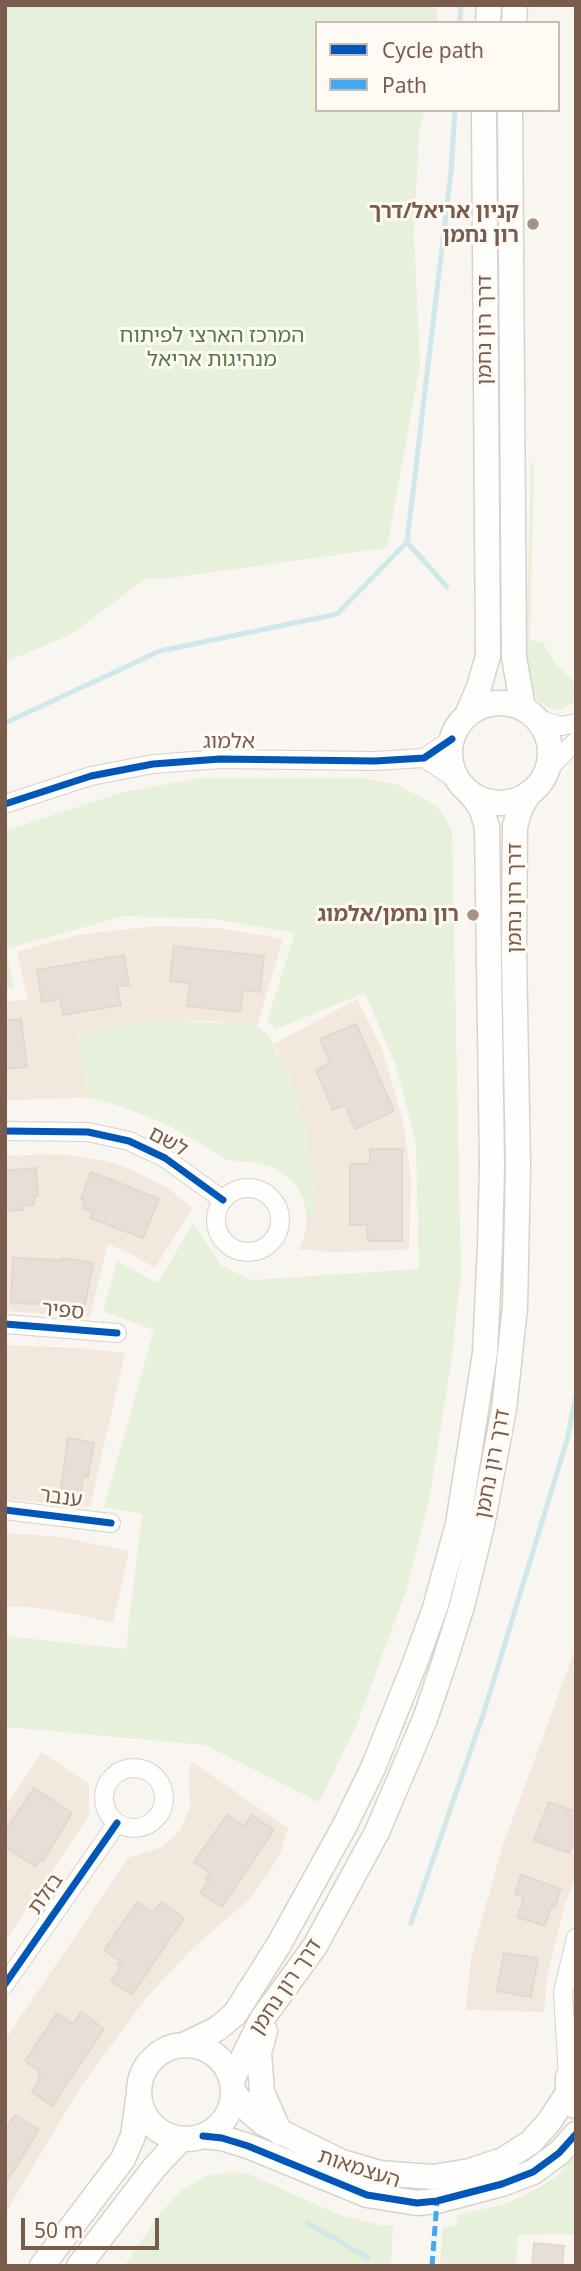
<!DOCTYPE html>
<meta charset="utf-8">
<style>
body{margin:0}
#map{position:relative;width:581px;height:2271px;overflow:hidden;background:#f9f5f0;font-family:"Noto Sans",sans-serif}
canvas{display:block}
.frame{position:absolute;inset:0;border:7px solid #7a5c4d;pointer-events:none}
.legend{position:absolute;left:315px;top:21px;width:245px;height:91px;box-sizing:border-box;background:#fffaf3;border:2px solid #cabbb1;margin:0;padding:9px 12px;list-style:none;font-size:21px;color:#7a5c4d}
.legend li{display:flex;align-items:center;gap:14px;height:35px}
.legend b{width:35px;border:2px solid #cabbb1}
.scale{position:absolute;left:21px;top:2218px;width:138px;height:32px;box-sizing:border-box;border:4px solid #7a5c4d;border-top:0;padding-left:9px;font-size:21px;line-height:24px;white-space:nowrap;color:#7a5c4d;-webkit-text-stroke:5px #fffaf3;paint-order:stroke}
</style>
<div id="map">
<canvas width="581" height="2271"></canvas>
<div class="frame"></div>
<ul class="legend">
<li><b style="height:9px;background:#0057b8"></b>Cycle path</li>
<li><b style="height:9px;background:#3fa9f5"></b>Path</li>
</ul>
<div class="scale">50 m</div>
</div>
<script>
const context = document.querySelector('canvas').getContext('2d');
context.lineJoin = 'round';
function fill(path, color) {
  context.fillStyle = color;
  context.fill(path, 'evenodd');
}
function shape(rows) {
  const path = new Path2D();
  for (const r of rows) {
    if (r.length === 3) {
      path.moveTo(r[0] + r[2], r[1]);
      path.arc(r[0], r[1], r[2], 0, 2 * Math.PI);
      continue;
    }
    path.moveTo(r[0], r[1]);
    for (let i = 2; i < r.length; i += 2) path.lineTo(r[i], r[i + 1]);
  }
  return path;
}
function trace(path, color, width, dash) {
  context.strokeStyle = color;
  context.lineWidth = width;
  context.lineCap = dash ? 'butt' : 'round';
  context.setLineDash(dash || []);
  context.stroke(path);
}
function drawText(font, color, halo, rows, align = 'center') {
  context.font = font + ' "Noto Sans","Noto Sans Hebrew",sans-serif';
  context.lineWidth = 6;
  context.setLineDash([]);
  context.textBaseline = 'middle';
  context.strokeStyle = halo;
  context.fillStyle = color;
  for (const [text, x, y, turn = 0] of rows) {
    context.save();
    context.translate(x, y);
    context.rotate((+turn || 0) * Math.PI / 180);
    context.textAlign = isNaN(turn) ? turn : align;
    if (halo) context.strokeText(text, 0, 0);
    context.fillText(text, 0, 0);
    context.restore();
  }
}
fill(shape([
 [155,926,218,928,283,939,257,1026,213,1021,158,1020,118,1025,77,1033,89,1098,5,1100,5,1001,28,1000,17,952,77,935],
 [357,999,382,1049,403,1121,411,1178,409,1250,331,1252,299,1249,305,1234,307,1218,317,1216,313,1175,305,1126,291,1081,274,1044],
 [59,1154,107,1161,127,1168,169,1189,192,1208,155,1268,133,1255,108,1244,90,1317,5,1311,5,1156],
 [5,1345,78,1348,125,1353,90,1507,5,1499],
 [5,1533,60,1537,129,1551,113,1623,70,1613,31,1607,5,1607],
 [576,1647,576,1875,564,1908,547,1977,544,2012,466,2010,471,1958,502,1848],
 [42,1752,89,1784,89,1816,5,1941,5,1807],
 [192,1762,288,1828,281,1851,270,1871,250,1899,194,1947,145,1999,80,2088,5,2214,5,2040,128,1858,162,1847,180,1831,190,1807,188,1773]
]), '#f2e8de');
fill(shape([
 [5,5,437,5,437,23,317,23,317,110,424,110,419,133,414,235,420,364,387,548,163,579,145,579,70,635,5,662],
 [531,463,534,463,530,640,543,643,556,664,576,684,575,701,560,710,549,708,538,701,527,684,525,674],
 [201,778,361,778,396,784,436,805,452,830,461,1277,450,1369,430,1495,405,1594,356,1726,319,1802,205,1745,5,1727,5,1636,126,1649,142,1514,104,1507,154,1330,103,1311,117,1261,158,1283,193,1223,222,1266,252,1280,419,1269,416,1142,395,1063,365,993,276,1029,267,1021,295,933,213,919,124,916,6,949,14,988,5,989,5,831,123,792],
 [157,1020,245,1024,257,1026,268,1035,291,1081,305,1126,310,1151,317,1217,307,1218,304,1201,298,1188,289,1178,275,1168,260,1163,227,1160,181,1132,154,1119,117,1105,89,1098,76,1033,118,1025],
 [576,2155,576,2234,518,2235,516,2266,440,2266,443,2227,455,2226,458,2215,508,2203,539,2188,559,2174],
 [232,2172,249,2174,339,2215,380,2225,393,2225,391,2266,124,2266,162,2211,181,2191,206,2176]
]), '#e7f0db');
trace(shape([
 [460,23,461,5],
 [447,587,407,542,451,172,455,110],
 [5,723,160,651,337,614,407,542],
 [411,1923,484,1712,567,1440,576,1396],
 [308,2223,368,2258]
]), '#d0e8ea', 5);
const building = shape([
 [174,946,264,956,260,992,243,990,240,1012,187,1006,190,983,170,981,174,946],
 [124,955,129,985,117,987,121,1005,63,1015,60,999,42,1002,37,970,124,955],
 [21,1019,27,1067,5,1069,5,1021,21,1019],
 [356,1024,394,1111,355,1129,345,1105,333,1110,316,1070,330,1063,320,1039,356,1024],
 [370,1149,402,1149,402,1241,368,1241,367,1225,350,1225,350,1164,370,1164,370,1149],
 [36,1168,38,1196,34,1197,34,1205,23,1206,23,1210,5,1211,5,1171,36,1168],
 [91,1172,159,1199,143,1238,90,1218,93,1212,83,1208,85,1200,81,1199,91,1172],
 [13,1258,62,1260,62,1258,93,1263,84,1309,41,1301,41,1304,11,1303,13,1258],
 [68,1438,94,1443,88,1477,83,1476,81,1492,61,1488,68,1438],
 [34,1788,72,1813,43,1861,41,1859,36,1867,5,1847,5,1831,34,1788],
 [549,1802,576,1812,576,1836,569,1853,534,1840,549,1802],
 [227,1815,244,1826,252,1815,274,1830,222,1907,200,1893,209,1880,206,1878,210,1873,194,1862,227,1815],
 [521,1875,561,1889,555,1907,551,1906,545,1926,517,1917,524,1897,515,1894,521,1875],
 [137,1902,153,1913,161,1902,184,1918,132,1995,111,1981,121,1967,117,1964,120,1961,104,1950,137,1902],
 [504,1953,538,1958,531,1997,497,1991,504,1953],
 [81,2012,104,2029,52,2106,32,2092,41,2077,38,2076,40,2072,25,2061,57,2013,73,2024,81,2012],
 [15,2115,39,2130,5,2184,5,2130,15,2115],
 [534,2243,564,2246,562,2266,532,2266,534,2243]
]);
fill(building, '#e6ded7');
trace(building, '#e2d8d2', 2);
const street = shape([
 [537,719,561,726,576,723],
 [424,758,457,780],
 [546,771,576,741],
 [5,804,91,776,153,764,220,759,375,761,424,758,452,739],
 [5,1131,88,1132,129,1141,165,1158,223,1200],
 [248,1220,32],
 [5,1324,117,1333],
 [5,1510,111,1523],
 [134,1798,30],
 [5,1984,117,1823],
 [568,2077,563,1992,576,1938]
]);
const secondary = shape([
 [488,23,489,5],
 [514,23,515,5],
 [510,110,514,657,523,708],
 [500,753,50],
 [467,715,479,687,488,656,484,110],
 [265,2031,259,2053,262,2092,280,2133],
 [186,2044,217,2029,235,2014,278,1946,344,1827,373,1768,415,1663,435,1608,458,1524,485,1353,490,1247,492,1166,487,827,481,807,468,791],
 [186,2092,47],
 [232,2080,262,2019,315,1946,377,1832,425,1719,445,1660,462,1606,482,1525,504,1409,515,1307,518,1166,514,954,515,826,520,809,529,793],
 [233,2091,247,2109,263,2123,342,2162,379,2173,433,2177,470,2171,503,2160,531,2142,549,2122,568,2093],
 [575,2106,568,2093,568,2077,576,2065],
 [203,2136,222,2138,248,2146,367,2195,417,2203,437,2201,502,2184,533,2172,559,2153,576,2134],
 [42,2266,123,2159,133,2136,138,2099],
 [79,2266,154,2168,181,2139]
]);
trace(street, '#d7d1cb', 20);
trace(secondary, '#d9d2cb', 27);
trace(street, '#fefefd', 18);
trace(secondary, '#fefefd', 24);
trace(shape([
 [432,2266,437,2201]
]), '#3fa9f5', 5, [10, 5]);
trace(shape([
 [5,804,91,776,153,764,220,759,375,761,424,758,452,739],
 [5,1131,88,1132,129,1141,165,1158,223,1200],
 [5,1324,117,1333],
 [5,1510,111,1523],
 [5,1984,117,1823],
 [203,2136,222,2138,248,2146,367,2195,417,2203,437,2201,502,2184,533,2172,559,2153,576,2134]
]), '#0057b8', 7);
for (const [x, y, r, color] of [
 [533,224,7,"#a69286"],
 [473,915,7,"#a69286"]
]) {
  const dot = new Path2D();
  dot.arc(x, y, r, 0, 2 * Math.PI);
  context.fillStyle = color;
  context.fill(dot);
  trace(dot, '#fffaf3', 2.5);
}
drawText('bold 21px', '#7a5c4d', '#fffaf3', [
 ["קניון אריאל/דרך",519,212],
 ["רון נחמן",519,236],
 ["רון נחמן/אלמוג",459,915]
], 'right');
drawText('21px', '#7a5c4d', '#fffaf3', [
 ["דרך רון נחמן",485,330,-90],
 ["אלמוג",229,742],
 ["דרך רון נחמן",515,898,-90],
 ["לשם",168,1142,28],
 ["ספיר",63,1311,5],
 ["דרך רון נחמן",493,1464,-79],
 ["ענבר",61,1498,8],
 ["בזלת",46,1894,-55],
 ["דרך רון נחמן",286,1987,-56],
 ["העצמאות",359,2169,18]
]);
drawText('21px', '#537a41', '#fffaf3', [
 ["המרכז הארצי לפיתוח",212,336],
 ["מנהיגות אריאל",212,360]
]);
</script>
